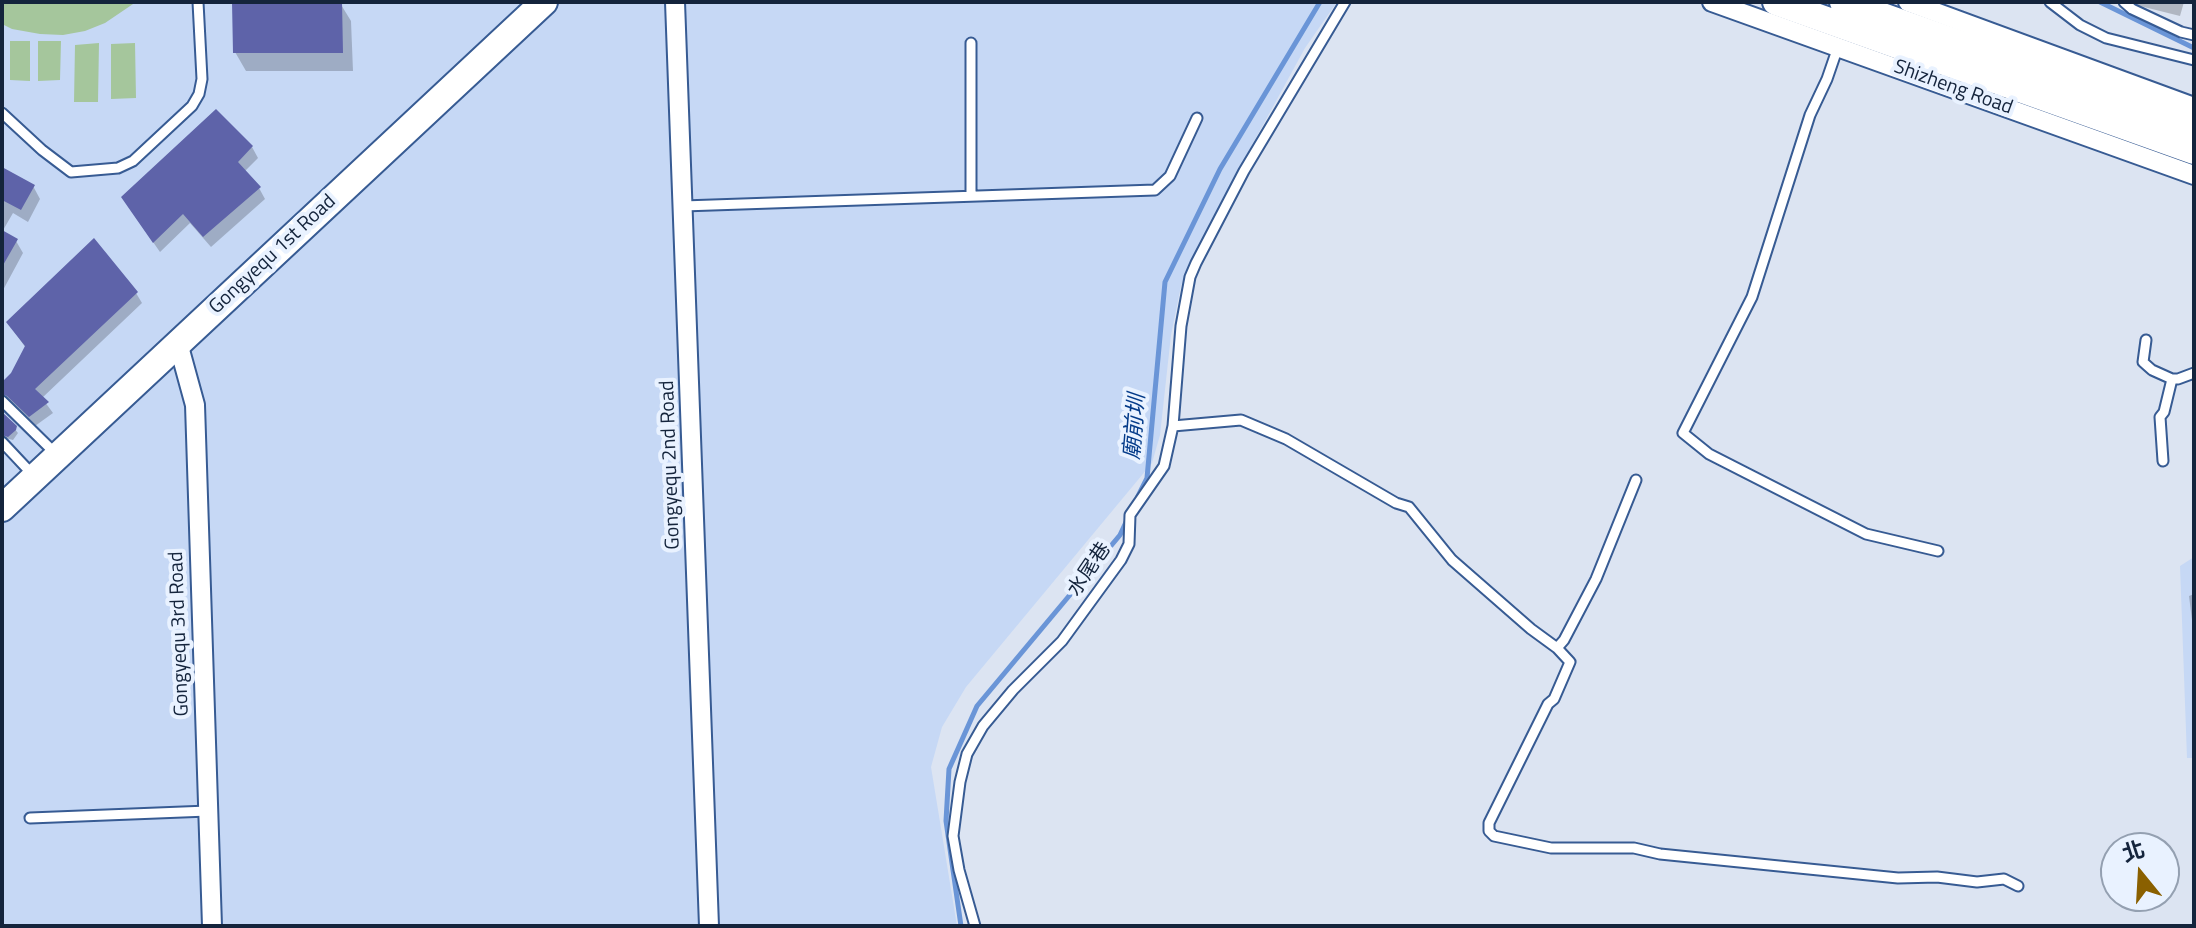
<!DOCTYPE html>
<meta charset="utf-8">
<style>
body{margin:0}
#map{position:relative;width:2196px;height:928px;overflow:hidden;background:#dce4f2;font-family:"Titillium Web","Noto Sans TC",sans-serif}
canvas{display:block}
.frame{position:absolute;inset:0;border:4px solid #14243c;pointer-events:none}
.north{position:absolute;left:2100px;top:832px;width:80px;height:80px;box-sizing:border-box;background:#e9f2ff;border:2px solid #94a0b1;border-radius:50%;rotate:342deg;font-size:22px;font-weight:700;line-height:32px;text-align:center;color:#14243c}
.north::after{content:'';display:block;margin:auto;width:28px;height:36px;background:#8a6000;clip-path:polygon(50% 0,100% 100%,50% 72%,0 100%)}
</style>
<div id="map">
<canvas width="2196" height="928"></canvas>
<div class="frame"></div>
<div class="north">北</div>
</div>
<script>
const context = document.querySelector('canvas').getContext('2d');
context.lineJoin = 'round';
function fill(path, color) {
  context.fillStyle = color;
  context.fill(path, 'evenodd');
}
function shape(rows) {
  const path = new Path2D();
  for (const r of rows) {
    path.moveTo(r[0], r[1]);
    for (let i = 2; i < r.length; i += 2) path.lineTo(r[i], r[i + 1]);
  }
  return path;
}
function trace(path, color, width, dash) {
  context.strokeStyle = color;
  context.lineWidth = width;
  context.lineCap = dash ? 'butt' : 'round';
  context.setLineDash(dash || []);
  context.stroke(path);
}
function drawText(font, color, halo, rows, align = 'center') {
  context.font = font + ' "Titillium Web","Noto Sans TC",sans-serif';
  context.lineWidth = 8;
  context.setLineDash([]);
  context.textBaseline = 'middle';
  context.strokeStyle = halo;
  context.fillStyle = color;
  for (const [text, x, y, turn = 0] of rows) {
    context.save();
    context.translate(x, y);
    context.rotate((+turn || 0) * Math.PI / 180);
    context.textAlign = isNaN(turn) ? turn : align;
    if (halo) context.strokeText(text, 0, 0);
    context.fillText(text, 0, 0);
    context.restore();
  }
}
fill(shape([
 [2,2,1337,2,1305,48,1216,211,1190,264,1181,286,1171,335,1160,435,1152,463,966,687,942,727,931,767,957,926,2,926],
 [2194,557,2194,758,2187,758,2180,566]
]), '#c6d8f5');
fill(shape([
 [2,2,136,2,105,23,85,31,63,35,40,34,12,29,2,24],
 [10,41,30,41,30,81,10,80],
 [38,41,61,41,60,80,38,81],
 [99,43,98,102,74,102,75,45],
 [135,43,136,98,111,99,111,44]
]), '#a5c69c');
fill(shape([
 [2132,2,2184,2,2180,16,2136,5],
 [340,3,351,21,353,71,246,71,235,52],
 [252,147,258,158,244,172,259,188,265,199,211,247,190,223,160,252,130,209],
 [2,170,33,186,40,199,28,222,13,213,2,232,16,241,23,253,2,292],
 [136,293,142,303,42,398,53,413,35,426,15,405,8,404,2,394,26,348,8,323],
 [2,414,18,433,13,440,2,437],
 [2194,594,2194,636,2189,596]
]), '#0003');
trace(shape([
 [2100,2,2194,48],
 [1138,496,1147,478,1165,282,1220,169,1320,2],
 [961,926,946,821,949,769,977,706,1120,535,1127,520]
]), '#6a95d7', 5);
fill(shape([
 [232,2,342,2,343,53,233,53],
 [216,109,253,146,238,162,261,187,203,237,183,214,153,243,121,197],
 [2,167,35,185,21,210,2,200],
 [2,230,18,239,2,267],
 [94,238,138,292,35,389,49,402,29,417,7,396,2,394,2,382,11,373,25,346,6,322],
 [2,412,17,426,16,430,8,437,2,435]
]), '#5e63a9');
const lane = shape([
 [2050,2,2080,25,2106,38,2194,60],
 [2124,2,2132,9,2181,32,2194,35],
 [971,43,971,196],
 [1838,47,1827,79,1810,115,1752,297,1683,433,1709,454,1866,534,1938,551],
 [2,113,42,150,71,172,118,168,133,161,192,106,199,94,202,79,198,2],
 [683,206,1155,190,1170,176,1197,118],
 [2146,340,2143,362,2152,370,2172,379,2178,379,2194,373],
 [2,401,57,455],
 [1173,426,1241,420,1286,439,1396,503,1409,507,1452,560,1531,629,1557,648,1570,662,1554,699,1548,704,1489,823,1489,831,1494,836,1551,848,1634,848,1660,854,1898,878,1937,877,1977,882,2004,879,2018,886],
 [2,442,33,475],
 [2163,461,2160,417,2164,412,2172,379],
 [1557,648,1564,640,1596,579,1636,480],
 [30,818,208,811],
 [975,926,959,870,953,836,960,782,967,754,983,726,1013,690,1062,641,1121,560,1129,544,1130,515,1164,466,1173,426,1181,326,1190,277,1196,263,1244,171,1345,2]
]);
const street = shape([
 [675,2,709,926],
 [1712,2,2194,175],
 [1908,2,2194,107],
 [178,343,195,405,212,926]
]);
const secondary = shape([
 [1776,2,2194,151],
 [1843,2,2194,127],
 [2,508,544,2]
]);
trace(lane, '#375b93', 13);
trace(street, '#375b93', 22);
trace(secondary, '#375b93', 30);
trace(lane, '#fff', 9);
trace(street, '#fff', 18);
trace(secondary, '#fff', 26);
drawText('20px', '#14243c', '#e9f2ff', [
 ["Shizheng Road",1953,88,20],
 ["Gongyequ 1st Road",273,255,-43],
 ["Gongyequ 2nd Road",671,465,-92],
 ["水尾巷",1090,570,-56],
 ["Gongyequ 3rd Road",180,634,-92]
]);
drawText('italic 22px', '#043b89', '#e9f2ff', [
 ["廟前圳",1136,427,-85]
]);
</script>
